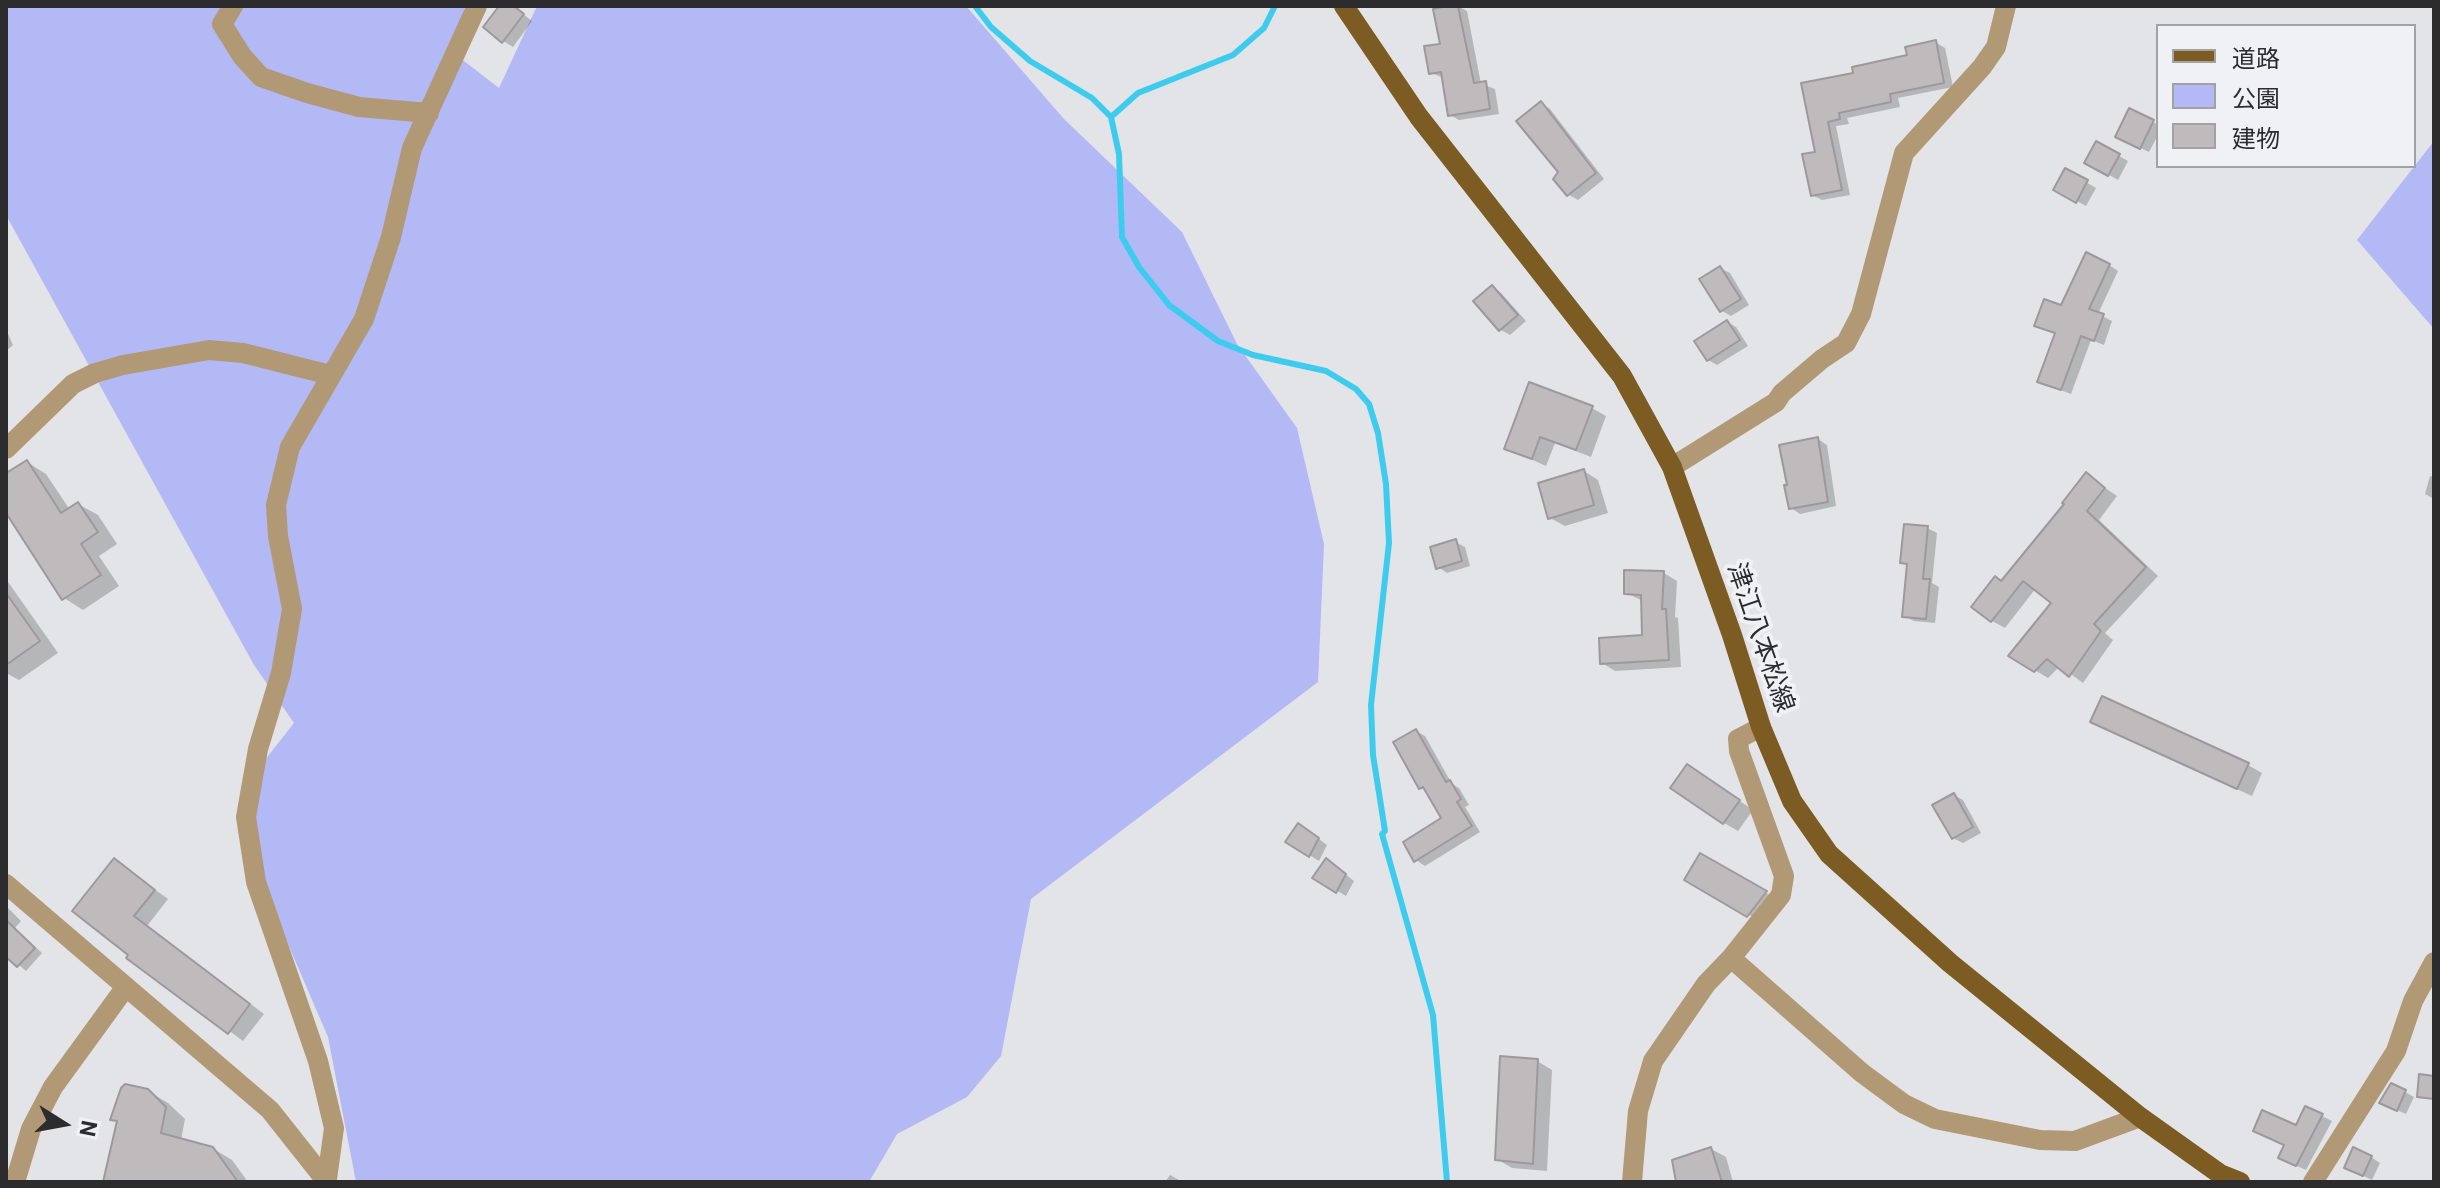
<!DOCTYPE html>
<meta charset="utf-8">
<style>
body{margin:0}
#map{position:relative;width:2440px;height:1188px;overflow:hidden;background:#e3e4e7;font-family:Roboto,"Noto Sans JP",sans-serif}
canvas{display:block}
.frame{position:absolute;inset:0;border:8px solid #2c2c2e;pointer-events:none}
.legend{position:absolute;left:2156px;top:24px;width:260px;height:144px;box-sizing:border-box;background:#f0f1f5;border:2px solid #a2a2a5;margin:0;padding:10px 14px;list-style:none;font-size:24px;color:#2c2c2e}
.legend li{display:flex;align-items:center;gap:16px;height:40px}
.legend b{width:40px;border:2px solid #a2a2a5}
.north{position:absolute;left:24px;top:1084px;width:80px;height:80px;-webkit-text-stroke:6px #f0f1f5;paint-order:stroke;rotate:101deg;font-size:22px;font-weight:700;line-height:32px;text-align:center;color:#2c2c2e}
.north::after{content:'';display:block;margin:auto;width:28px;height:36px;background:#2c2c2e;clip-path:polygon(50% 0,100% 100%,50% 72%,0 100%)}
</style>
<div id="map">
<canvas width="2440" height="1188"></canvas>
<div class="frame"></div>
<ul class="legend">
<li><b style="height:10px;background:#7d5c23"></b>道路</li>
<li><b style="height:22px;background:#b2b9f5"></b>公園</li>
<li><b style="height:22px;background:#bfbbbd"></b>建物</li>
</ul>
<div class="north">N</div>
</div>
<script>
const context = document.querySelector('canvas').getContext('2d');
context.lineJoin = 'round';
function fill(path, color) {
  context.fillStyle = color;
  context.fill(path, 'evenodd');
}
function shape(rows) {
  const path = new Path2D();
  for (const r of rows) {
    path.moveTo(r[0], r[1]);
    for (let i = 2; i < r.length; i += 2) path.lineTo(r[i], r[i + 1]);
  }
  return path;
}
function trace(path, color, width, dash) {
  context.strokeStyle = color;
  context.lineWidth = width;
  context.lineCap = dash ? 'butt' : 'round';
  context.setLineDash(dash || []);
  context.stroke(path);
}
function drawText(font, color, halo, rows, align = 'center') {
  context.font = font + ' Roboto,"Noto Sans JP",sans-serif';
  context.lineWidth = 8;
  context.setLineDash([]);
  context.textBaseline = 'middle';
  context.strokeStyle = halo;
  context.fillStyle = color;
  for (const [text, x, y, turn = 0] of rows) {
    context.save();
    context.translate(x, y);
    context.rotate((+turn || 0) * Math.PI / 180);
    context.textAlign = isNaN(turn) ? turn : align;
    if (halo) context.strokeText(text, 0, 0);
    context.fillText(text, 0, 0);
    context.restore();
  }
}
fill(shape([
 [6,6,465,6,455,54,499,88,537,6,966,6,1064,119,1182,232,1237,344,1297,428,1324,544,1318,682,1031,899,1001,1056,967,1097,897,1134,869,1182,356,1182,328,1037,254,865,253,775,294,723,254,665,6,215],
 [2434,141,2434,329,2357,240]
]), '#b2b9f5');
fill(shape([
 [502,6,513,6,532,21,513,47,503,41],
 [1458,6,1467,11,1481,84,1495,89,1499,114,1459,120,1450,115,1444,78,1431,73],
 [1935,42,1945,48,1953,87,1898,98,1900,107,1847,118,1849,124,1836,126,1850,195,1822,200,1812,195,1817,153,1803,85,1856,74,1909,57],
 [1541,103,1550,109,1604,179,1578,200,1569,195,1555,179,1560,172],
 [2153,122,2158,125,2158,135,2149,152,2127,142],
 [2097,144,2128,161,2118,180,2087,162],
 [2065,170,2096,188,2086,206,2055,189],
 [2109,265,2118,271,2098,314,2112,321,2104,345,2091,340,2071,394,2049,386,2039,381,2057,334,2036,325,2062,308],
 [1720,268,1730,273,1749,305,1731,316,1722,311],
 [1492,288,1501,293,1526,321,1510,335,1501,330],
 [1727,322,1736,327,1748,346,1717,365,1708,360],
 [6,329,13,345,6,351],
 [1592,408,1606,416,1591,457,1555,443,1546,466,1506,448],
 [1818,439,1827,445,1836,506,1800,514,1791,508],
 [27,462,46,474,70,510,78,504,98,515,117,544,99,556,119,586,83,610,64,598,6,509,6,476],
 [1584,471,1598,480,1608,513,1565,526,1550,518],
 [2086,475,2117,496,2099,520,2158,576,2105,633,2113,640,2083,683,2060,666,2048,678,2011,656,2053,603,2036,588,2005,628,1992,621,2002,583,2066,504],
 [2430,476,2434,477,2434,499,2425,494],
 [1927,528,1937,533,1932,583,1939,587,1935,623,1914,621,1904,616,1909,566,1902,562],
 [1455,542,1465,547,1470,566,1447,573,1438,567],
 [1664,573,1677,581,1675,617,1678,618,1681,667,1615,671,1602,663,1645,637,1643,601,1626,593],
 [6,579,58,653,19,680,6,673],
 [2107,730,2248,765,2262,773,2252,796],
 [1416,731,1425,736,1452,784,1459,788,1469,805,1465,807,1480,832,1425,866,1416,860,1444,819,1428,792,1421,788],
 [1702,775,1753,810,1738,831,1724,823],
 [1954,795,1963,800,1981,833,1963,843,1953,838],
 [1308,831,1327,845,1319,861,1288,842],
 [1701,856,1775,898,1758,920,1686,879],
 [114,860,168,899,147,926,264,1014,243,1041,129,957],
 [1335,866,1354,881,1346,896,1315,877],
 [6,906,21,921,15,928,42,953,26,971,6,954],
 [1537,1061,1552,1070,1547,1171,1512,1168,1497,1159],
 [148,1091,168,1103,185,1119,181,1140,212,1148,232,1160,248,1182,105,1182,119,1123,112,1119],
 [2405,1092,2414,1097,2406,1114,2390,1107],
 [2306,1108,2332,1121,2306,1170,2290,1163,2297,1128],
 [1711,1149,1726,1157,1733,1182,1678,1182],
 [2371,1157,2380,1163,2372,1180,2356,1172],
 [1170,1175,1179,1180,1181,1182,1165,1182]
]), '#0003');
trace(shape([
 [975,6,991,27,1030,61,1092,98,1111,117,1119,154,1122,237,1139,267,1169,305,1218,341,1253,355,1326,371,1356,389,1369,404,1378,433,1386,484,1389,543,1371,705,1373,755,1385,831,1382,834,1433,1015,1447,1182],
 [1111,117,1138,93,1233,55,1264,28,1275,6]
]), '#3eccee', 6);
const building = shape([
 [499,6,514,6,524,14,502,43,483,27,499,6],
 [1447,6,1458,6,1474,83,1486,81,1490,109,1448,116,1441,72,1429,74,1424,46,1440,44,1433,9,1447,6],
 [1936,40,1944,83,1890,94,1891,102,1839,113,1840,119,1828,122,1842,190,1811,196,1802,154,1815,152,1801,83,1853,73,1852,67,1907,55,1905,47,1936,40],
 [1541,101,1596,173,1567,196,1553,179,1558,172,1516,121,1541,101],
 [2129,108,2154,120,2140,149,2115,137,2129,108],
 [2096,141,2120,154,2108,176,2084,163,2096,141],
 [2065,168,2088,180,2076,203,2053,190,2065,168],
 [2086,252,2110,264,2089,309,2104,314,2094,341,2081,336,2061,390,2037,382,2055,333,2034,326,2044,299,2061,305,2086,252],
 [1720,266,1741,299,1720,312,1699,279,1720,266],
 [1492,285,1518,315,1499,331,1473,301,1492,285],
 [1727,320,1740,340,1707,361,1694,341,1727,320],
 [1529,382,1593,406,1576,450,1540,437,1532,459,1504,449,1529,382],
 [1818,437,1828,502,1789,509,1784,485,1787,485,1779,445,1818,437],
 [27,460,61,513,78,502,98,532,81,544,101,575,62,600,6,513,6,473,27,460],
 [1584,469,1594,505,1548,519,1538,483,1584,469],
 [2086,472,2105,488,2087,511,2146,567,2094,624,2101,631,2069,677,2047,659,2034,672,2008,656,2051,603,2023,581,1991,622,1971,607,1995,576,2001,581,2064,504,2062,503,2086,472],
 [1904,524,1928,526,1923,579,1930,579,1926,619,1902,617,1907,564,1900,563,1904,524],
 [1456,539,1462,561,1436,569,1430,547,1456,539],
 [1624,570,1664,571,1662,609,1666,609,1669,660,1600,664,1599,638,1642,635,1641,595,1624,594,1624,570],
 [6,593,40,641,6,665,6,593],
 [2102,696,2249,763,2237,789,2090,722,2102,696],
 [1416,729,1446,782,1450,780,1461,799,1457,802,1472,826,1414,862,1403,842,1441,818,1423,787,1419,789,1393,742,1416,729],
 [1687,764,1740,800,1723,824,1670,788,1687,764],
 [1954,793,1973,827,1952,839,1932,805,1954,793],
 [1298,823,1319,838,1309,857,1285,842,1298,823],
 [1700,853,1767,891,1747,917,1684,880,1700,853],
 [114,858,155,890,134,916,250,1004,228,1034,126,958,128,955,72,911,114,858],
 [1326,858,1346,874,1336,893,1312,878,1326,858],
 [6,920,35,948,17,967,6,957,6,920],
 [1500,1056,1538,1059,1533,1164,1495,1160,1500,1056],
 [2419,1074,2434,1076,2434,1099,2417,1097,2419,1074],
 [2391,1083,2406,1090,2397,1111,2379,1103,2391,1083],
 [125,1084,148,1089,166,1107,161,1133,213,1147,238,1182,103,1182,117,1121,110,1120,121,1088,125,1084],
 [2305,1106,2323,1114,2296,1166,2278,1158,2284,1145,2253,1131,2262,1110,2296,1125,2305,1106],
 [1711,1147,1722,1182,1676,1182,1672,1160,1711,1147],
 [2353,1147,2372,1156,2363,1176,2344,1168,2353,1147]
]);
fill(building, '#bfbbbd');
trace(building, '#9d999b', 2);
trace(shape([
 [233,6,222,24,242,56,261,77,307,93,359,107,429,113],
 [6,449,73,384,95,373,123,365,209,350,243,353,330,375],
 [1672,467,1776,402,1782,393,1822,359,1846,343,1861,314,1904,153,1982,67,1996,47,2006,6],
 [6,884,270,1110,327,1182],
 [1731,958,1862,1073,1904,1104,1935,1119,2040,1140,2075,1141,2140,1117],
 [327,1179,334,1128,318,1061,256,882,246,817,258,749,281,673,292,609,278,536,276,505,290,447,364,319,391,237,412,148,477,6],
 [15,1182,31,1129,53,1087,125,988],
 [1632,1182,1638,1111,1653,1061,1706,984,1731,958,1781,895,1784,876,1739,751,1738,739,1761,727],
 [2313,1182,2396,1051,2413,1001,2434,962]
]), '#b19976', 20);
trace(shape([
 [1344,6,1419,117,1622,376,1672,467,1732,635,1761,727,1792,801,1829,854,1950,963,2140,1117,2220,1174,2240,1182]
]), '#7d5c23', 20);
drawText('26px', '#2c2c2e', '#f0f1f5', [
 ["津江八本松線",1759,638,71]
]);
</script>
